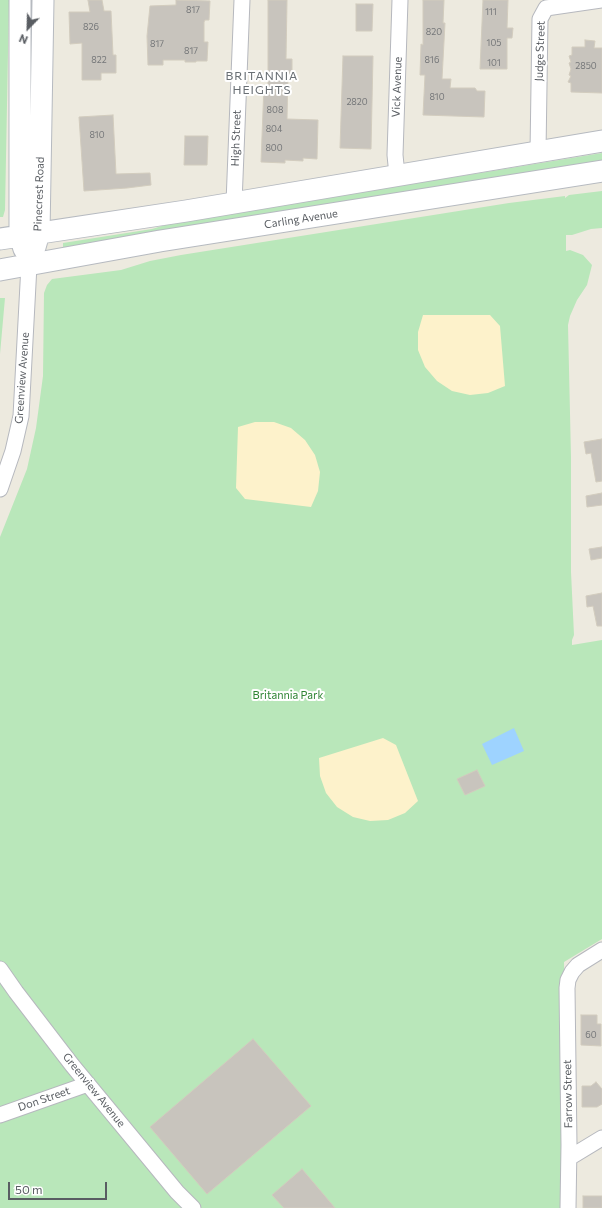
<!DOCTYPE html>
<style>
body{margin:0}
#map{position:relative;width:602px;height:1208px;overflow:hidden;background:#edeadf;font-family:Commissioner,sans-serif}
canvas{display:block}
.north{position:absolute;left:8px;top:8px;width:40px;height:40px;-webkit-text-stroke:3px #fff;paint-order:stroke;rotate:203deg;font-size:11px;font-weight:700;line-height:16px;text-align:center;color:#595d62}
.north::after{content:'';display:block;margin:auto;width:14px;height:18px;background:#595d62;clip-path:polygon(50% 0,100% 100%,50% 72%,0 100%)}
.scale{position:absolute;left:8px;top:1182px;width:99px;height:18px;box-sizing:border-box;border:2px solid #595d62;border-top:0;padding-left:5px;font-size:12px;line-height:14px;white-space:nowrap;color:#595d62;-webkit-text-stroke:3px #fff;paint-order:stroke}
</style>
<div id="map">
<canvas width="602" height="1208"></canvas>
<div class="north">N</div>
<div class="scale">50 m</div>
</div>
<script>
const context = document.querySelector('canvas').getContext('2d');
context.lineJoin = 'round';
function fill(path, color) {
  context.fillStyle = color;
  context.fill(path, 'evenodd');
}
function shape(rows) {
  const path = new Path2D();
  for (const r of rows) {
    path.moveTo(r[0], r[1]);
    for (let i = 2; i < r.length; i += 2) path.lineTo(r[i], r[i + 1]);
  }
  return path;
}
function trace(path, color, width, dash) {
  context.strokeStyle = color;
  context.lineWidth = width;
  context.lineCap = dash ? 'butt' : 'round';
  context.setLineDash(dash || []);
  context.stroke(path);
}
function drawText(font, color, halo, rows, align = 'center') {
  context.font = font + ' Commissioner,sans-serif';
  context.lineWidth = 4;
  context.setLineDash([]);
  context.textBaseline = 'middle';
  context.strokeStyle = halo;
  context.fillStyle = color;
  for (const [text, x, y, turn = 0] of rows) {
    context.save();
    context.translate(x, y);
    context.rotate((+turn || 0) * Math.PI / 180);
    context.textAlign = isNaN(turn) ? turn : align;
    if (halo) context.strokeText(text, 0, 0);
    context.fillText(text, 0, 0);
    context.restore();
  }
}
fill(shape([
 [0,0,9,0,5,210,3,217,0,217],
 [602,153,602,163,70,249,63,247,63,243,152,229,175,222,362,191,480,173],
 [602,191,602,228,591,229,572,235,566,235,566,251,570,250,583,255,592,265,587,285,577,300,570,316,568,325,571,457,571,572,574,635,572,640,572,645,602,640,602,939,564,962,567,1208,0,1208,0,537,27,469,36,428,43,376,44,293,47,285,52,279,121,270,150,261,181,255,509,203,565,196,565,198,569,195],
 [0,298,5,298,0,354]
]), '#b9e7ba');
fill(shape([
 [423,315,490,315,500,326,505,386,488,393,470,395,452,391,437,381,425,367,418,350,418,332],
 [255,422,274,422,291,428,305,440,315,455,320,472,318,491,311,507,245,499,236,488,238,427],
 [383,738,396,745,418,801,405,813,388,820,370,821,353,817,337,807,326,793,320,776,319,758]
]), '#fdf2cb');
fill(shape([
 [514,728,524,751,492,765,482,744]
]), '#9ed3ff');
const building = shape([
 [88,0,102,0,104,11,111,11,113,55,116,55,116,73,101,73,101,80,82,80,82,43,70,44,69,12,90,12,88,0],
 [176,0,210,1,209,20,205,20,204,22,204,42,208,42,207,61,196,61,196,62,185,62,185,60,163,60,163,65,148,65,147,36,150,6,176,5,176,0],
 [268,0,287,0,286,59,292,59,292,76,288,75,287,119,318,120,317,159,303,158,303,161,285,160,285,163,261,162,264,85,268,85,268,0],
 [423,0,444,0,443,23,445,23,442,79,451,79,450,88,475,88,477,91,485,91,484,117,423,115,425,75,420,75,421,44,423,45,423,0],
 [483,0,508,0,507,28,513,28,512,38,507,38,507,69,480,69,483,0],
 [356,4,373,4,372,31,356,31,356,4],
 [585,40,595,41,594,48,602,48,602,93,571,92,571,83,568,82,571,76,569,75,571,69,569,63,571,62,569,56,572,55,572,47,585,47,585,40],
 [343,56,373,56,371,149,340,148,343,56],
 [113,115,116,174,150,173,151,185,127,188,84,191,79,117,113,115],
 [185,136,208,136,207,165,184,165,185,136],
 [602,439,602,481,596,482,591,453,586,454,584,442,602,439],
 [602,493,602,505,587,507,586,496,602,493],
 [602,547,602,558,591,560,589,549,602,547],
 [602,593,602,626,597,626,593,606,587,607,586,596,602,593],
 [477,770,485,786,465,795,457,779,477,770],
 [581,1015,597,1015,597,1024,601,1024,601,1046,581,1045,581,1015],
 [253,1039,311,1106,207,1194,150,1127,253,1039],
 [596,1082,602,1089,602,1104,597,1107,582,1107,582,1086,591,1086,596,1082],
 [302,1169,335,1208,284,1208,272,1195,302,1169],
 [583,1196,602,1196,602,1208,583,1208,583,1196]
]);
fill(building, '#c8c4bd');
trace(building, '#d2ccbe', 1);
const minor = shape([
 [538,152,540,19,546,8,602,0],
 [397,175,395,155,400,0],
 [234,203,242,0],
 [0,489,13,451,21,416,29,265],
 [0,969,16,992,72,1065,177,1192,193,1208],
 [0,1115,88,1084],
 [569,1158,602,1138],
 [568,1208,569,1145,567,988,568,980,572,972,578,965,602,950]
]);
const secondary = shape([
 [20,0,20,236,24,249],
 [0,239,186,211,602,141],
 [35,247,39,233,43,0],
 [0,270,160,241,602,171]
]);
trace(minor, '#b6b8be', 17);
trace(secondary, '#b6bac0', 23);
trace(minor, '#fff', 15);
trace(secondary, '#fff', 21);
drawText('9px', '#757779', null, [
 ["817",193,10],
 ["111",491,12],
 ["826",91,27],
 ["820",434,32],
 ["105",494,43],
 ["817",157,44],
 ["817",191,51],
 ["822",99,60],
 ["816",432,60],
 ["101",494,63],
 ["2850",586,66],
 ["810",437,97],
 ["2820",357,102],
 ["808",275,110],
 ["804",274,129],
 ["810",97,135],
 ["800",274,148],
 ["60",591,1035]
]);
drawText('11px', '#595d62', '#fff', [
 ["Judge Street",540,51,-88],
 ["Vick Avenue",397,87,-88],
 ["High Street",236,138,-88],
 ["Pinecrest Road",39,194,-88],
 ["Carling Avenue",301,219,-9],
 ["Greenview Avenue",22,378,-86],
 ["Greenview Avenue",94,1090,51],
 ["Farrow Street",568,1094,-91],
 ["Don Street",44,1099,-19]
]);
drawText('11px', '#2e8433', '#fff', [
 ["Britannia Park",288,695]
]);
context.letterSpacing = '1px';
drawText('12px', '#696f74', '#fff', [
 ["BRITANNIA",262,76],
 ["HEIGHTS",262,90]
]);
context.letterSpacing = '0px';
</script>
